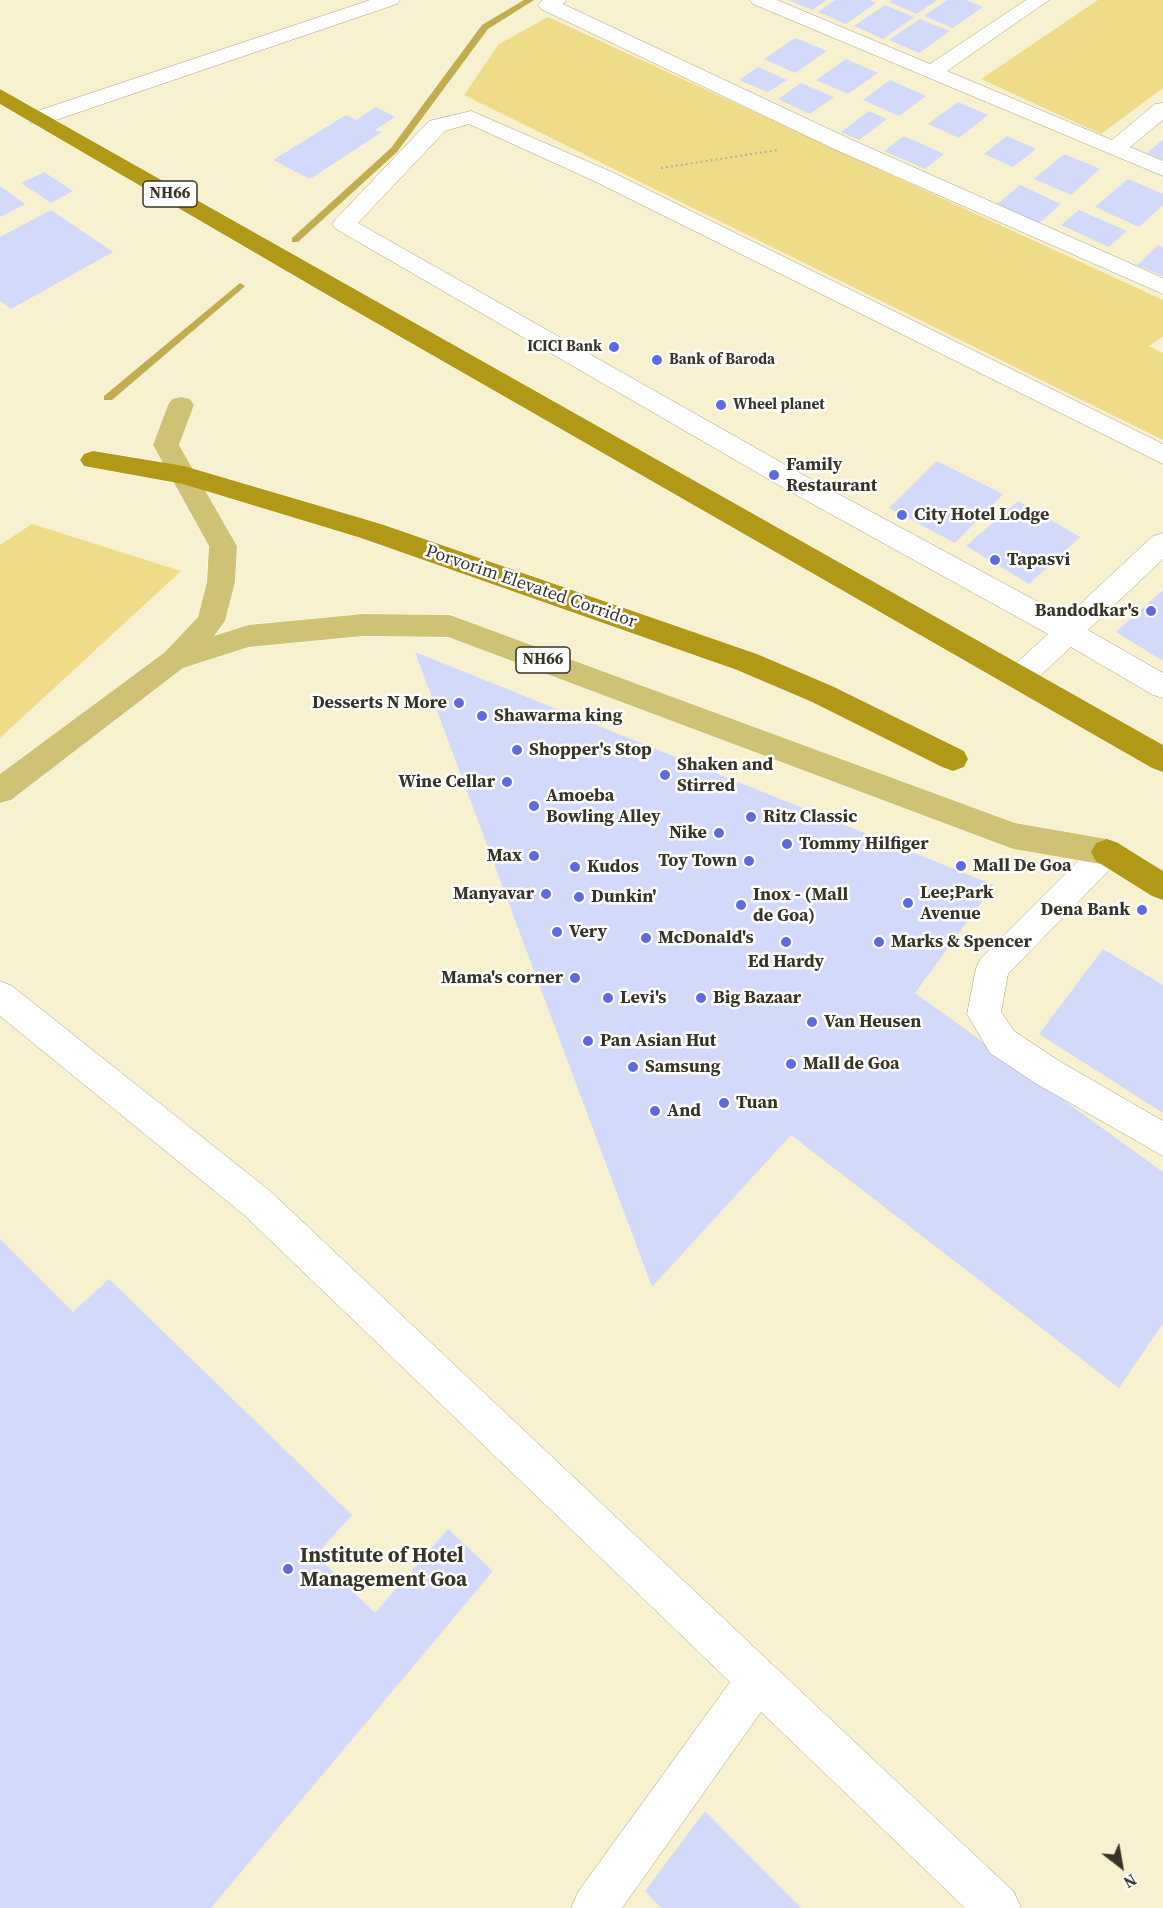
<!DOCTYPE html>
<style>
body{margin:0}
#map{position:relative;width:1163px;height:1908px;overflow:hidden;background:#f8f1cf;font-family:"Source Serif 4",serif}
canvas{display:block}
.north{position:absolute;left:1091px;top:1836px;width:60px;height:60px;-webkit-text-stroke:4px #fff;paint-order:stroke;rotate:149deg;font-size:16px;font-weight:700;line-height:24px;text-align:center;color:#373427}
.north::after{content:'';display:block;margin:auto;width:21px;height:27px;background:#373427;clip-path:polygon(50% 0,100% 100%,50% 72%,0 100%)}
</style>
<div id="map">
<canvas width="1163" height="1908"></canvas>
<div class="north">N</div>
</div>
<script>
const context = document.querySelector('canvas').getContext('2d');
context.lineJoin = 'round';
function fill(path, color) {
  context.fillStyle = color;
  context.fill(path, 'evenodd');
}
function shape(rows) {
  const path = new Path2D();
  for (const r of rows) {
    path.moveTo(r[0], r[1]);
    for (let i = 2; i < r.length; i += 2) path.lineTo(r[i], r[i + 1]);
  }
  return path;
}
function trace(path, color, width, dash) {
  context.strokeStyle = color;
  context.lineWidth = width;
  context.lineCap = dash ? 'butt' : 'round';
  context.setLineDash(dash || []);
  context.stroke(path);
}
function drawText(font, color, halo, rows, align = 'center') {
  context.font = font + ' "Source Serif 4",serif';
  context.lineWidth = 5;
  context.setLineDash([]);
  context.textBaseline = 'middle';
  context.strokeStyle = halo;
  context.fillStyle = color;
  for (const [text, x, y, turn = 0] of rows) {
    context.save();
    context.translate(x, y);
    context.rotate((+turn || 0) * Math.PI / 180);
    context.textAlign = isNaN(turn) ? turn : align;
    if (halo) context.strokeText(text, 0, 0);
    context.fillText(text, 0, 0);
    context.restore();
  }
}
fill(shape([
 [1098,0,1163,0,1163,88,1101,134,981,79],
 [548,17,1163,300,1163,336,1149,346,1163,353,1163,440,464,95,499,44],
 [32,524,181,571,0,738,0,545]
]), '#efdc88');
fill(shape([
 [524,0,534,0,488,29,397,152,298,242,292,242,292,238,391,148,482,25,524,0],
 [240,283,245,286,243,288,112,400,104,400,104,396,240,283]
]), '#c1ad50');
fill(shape([
 [789,0,827,0,812,10],
 [835,0,870,0,876,3,846,24,818,12],
 [892,0,937,0,917,14,889,2],
 [947,0,966,0,983,7,953,28,924,16],
 [885,5,914,17,883,39,854,26],
 [920,19,950,31,919,53,889,40],
 [795,38,827,51,795,73,764,59],
 [846,59,878,73,848,94,816,80],
 [758,67,787,80,768,92,739,80],
 [890,80,926,96,899,116,863,100],
 [801,83,834,97,810,114,778,99],
 [958,102,988,115,959,138,928,124],
 [376,107,395,117,375,130,382,132,310,179,273,160,346,115,356,120],
 [869,111,887,119,859,140,841,132],
 [904,136,944,154,925,169,884,151],
 [1007,136,1036,149,1013,167,984,154],
 [1163,139,1163,160,1147,153],
 [1064,154,1100,169,1071,195,1034,179],
 [44,172,73,191,51,203,21,183],
 [1128,179,1163,194,1163,205,1139,227,1095,207],
 [1020,185,1061,204,1039,223,997,204],
 [0,186,25,204,0,217],
 [51,210,113,252,11,309,0,301,0,237],
 [1079,210,1127,231,1109,247,1061,225],
 [1158,245,1163,247,1163,276,1137,265],
 [937,461,1003,494,955,543,889,508],
 [1018,501,1080,537,1029,584,966,546],
 [1163,590,1163,661,1116,632],
 [415,652,994,885,915,993,1163,1172,1163,1323,1119,1388,791,1135,652,1287],
 [1103,949,1163,985,1163,1113,1039,1034],
 [0,1239,73,1312,109,1279,352,1515,316,1555,375,1613,448,1529,493,1571,211,1908,0,1908],
 [705,1811,801,1908,661,1908,645,1891]
]), '#d2d9fa');
const minor = shape([
 [370,0,400,0,397,4,47,123,39,124,31,123,28,118,31,113,370,0],
 [542,0,566,0,563,4,850,139,1163,278,1163,294,834,149,541,9,538,5,542,0],
 [750,0,777,0,930,64,1026,0,1049,0,947,71,1112,140,1155,104,1163,103,1163,120,1130,147,1163,161,1163,176,753,4,750,0],
 [471,111,612,172,1163,444,1163,464,596,182,469,124,445,131,358,223,807,477,1066,617,1153,536,1163,533,1163,559,1088,630,1163,673,1163,698,1153,695,1071,647,1030,685,1020,688,1010,685,1005,677,1010,669,1048,634,789,491,336,229,332,224,336,219,429,121,471,111],
 [1107,839,1118,843,1123,852,1118,861,1008,974,1001,1012,1014,1031,1059,1061,1163,1121,1163,1156,1035,1083,990,1053,967,1014,976,968,981,958,1096,843,1107,839],
 [0,981,12,986,270,1191,1014,1892,1021,1908,965,1908,761,1712,622,1908,571,1908,578,1892,730,1682,244,1215,0,1016,0,981]
]);
const major = shape([
 [181,397,190,399,194,405,179,445,237,546,235,582,225,621,214,636,248,625,363,614,450,615,1015,823,1107,839,1118,843,1123,852,1118,861,1107,865,1013,849,448,637,363,636,249,647,183,668,11,800,0,803,0,774,165,652,198,617,207,582,209,546,153,445,168,405,172,399,181,397]
]);
const highway = shape([
 [0,89,1163,745,1163,772,1152,768,331,297,0,104,0,89],
 [93,451,184,466,381,524,757,654,832,686,964,751,968,759,964,767,953,771,942,767,812,702,737,670,361,538,183,484,84,466,80,460,84,454,93,451],
 [1107,839,1118,843,1163,871,1163,900,1152,896,1096,861,1091,852,1096,843,1107,839]
]);
trace(minor, '#a7a080', 1);
trace(major, '#fff', 1);
trace(highway, '#fff', 1);
trace(shape([
 [661,168,778,150]
]), '#b6b096', 2, [2, 3]);
fill(minor, '#fff');
fill(major, '#d0c274');
fill(highway, '#b19917');
for (const [x, y, r, color] of [
 [614,347,6,"#5f69e1"],
 [657,360,6,"#5f69e1"],
 [721,405,6,"#5f69e1"],
 [774,475,6,"#5f69e1"],
 [902,515,6,"#5f69e1"],
 [995,560,6,"#5f69e1"],
 [1151,611,6,"#5f69e1"],
 [459,703,6,"#5f69e1"],
 [482,716,6,"#5f69e1"],
 [517,750,6,"#5f69e1"],
 [665,775,6,"#5f69e1"],
 [507,782,6,"#5f69e1"],
 [534,806,6,"#5f69e1"],
 [751,817,6,"#5f69e1"],
 [719,833,6,"#5f69e1"],
 [787,844,6,"#5f69e1"],
 [534,856,6,"#5f69e1"],
 [749,861,6,"#5f69e1"],
 [961,866,6,"#5f69e1"],
 [575,867,6,"#5f69e1"],
 [546,894,6,"#5f69e1"],
 [579,897,6,"#5f69e1"],
 [908,903,6,"#5f69e1"],
 [741,905,6,"#5f69e1"],
 [1142,910,6,"#5f69e1"],
 [557,932,6,"#5f69e1"],
 [646,938,6,"#5f69e1"],
 [786,942,6,"#5f69e1"],
 [879,942,6,"#5f69e1"],
 [575,978,6,"#5f69e1"],
 [608,998,6,"#5f69e1"],
 [701,998,6,"#5f69e1"],
 [812,1022,6,"#5f69e1"],
 [588,1041,6,"#5f69e1"],
 [791,1064,6,"#5f69e1"],
 [633,1067,6,"#5f69e1"],
 [724,1103,6,"#5f69e1"],
 [655,1111,6,"#5f69e1"],
 [288,1569,6,"#5f69e1"]
]) {
  const dot = new Path2D();
  dot.arc(x, y, r, 0, 2 * Math.PI);
  context.fillStyle = color;
  context.fill(dot);
  trace(dot, '#fff', 2);
}
drawText('bold 15px', '#373427', '#fff', [
 ["ICICI Bank",602,347,"right"],
 ["Bank of Baroda",669,360],
 ["Wheel planet",733,405]
], 'left');
for (const [x, y, w] of [
 [170,194,54],
 [543,660,54]
]) {
  const box = new Path2D();
  box.roundRect(x - w / 2, y - 13, w, 26, 4.5);
  context.fillStyle = '#fff';
  context.fill(box);
  trace(box, '#373427', 1.5);
}
drawText('bold 16px', '#373427', null, [
 ["NH66",170,194],
 ["NH66",543,660]
]);
drawText('bold 18px', '#373427', '#fff', [
 ["Family",786,465],
 ["Restaurant",786,486],
 ["City Hotel Lodge",914,515],
 ["Tapasvi",1007,560],
 ["Bandodkar's",1139,611,"right"],
 ["Desserts N More",447,703,"right"],
 ["Shawarma king",494,716],
 ["Shopper's Stop",529,750],
 ["Shaken and",677,765],
 ["Stirred",677,786],
 ["Wine Cellar",495,782,"right"],
 ["Amoeba",546,796],
 ["Bowling Alley",546,817],
 ["Ritz Classic",763,817],
 ["Nike",707,833,"right"],
 ["Tommy Hilfiger",799,844],
 ["Max",522,856,"right"],
 ["Toy Town",737,861,"right"],
 ["Mall De Goa",973,866],
 ["Kudos",587,867],
 ["Lee;Park",920,893],
 ["Avenue",920,914],
 ["Manyavar",534,894,"right"],
 ["Inox - (Mall",753,895],
 ["de Goa)",753,916],
 ["Dunkin'",591,897],
 ["Dena Bank",1130,910,"right"],
 ["Very",569,932],
 ["McDonald's",658,938],
 ["Marks & Spencer",891,942],
 ["Ed Hardy",786,962,"center"],
 ["Mama's corner",563,978,"right"],
 ["Levi's",620,998],
 ["Big Bazaar",713,998],
 ["Van Heusen",824,1022],
 ["Pan Asian Hut",600,1041],
 ["Mall de Goa",803,1064],
 ["Samsung",645,1067],
 ["Tuan",736,1103],
 ["And",667,1111]
], 'left');
drawText('18px', '#373427', '#fff', [
 ["Porvorim Elevated Corridor",531,587,19]
]);
drawText('bold 21px', '#373427', '#fff', [
 ["Institute of Hotel",300,1557],
 ["Management Goa",300,1581]
], 'left');
</script>
